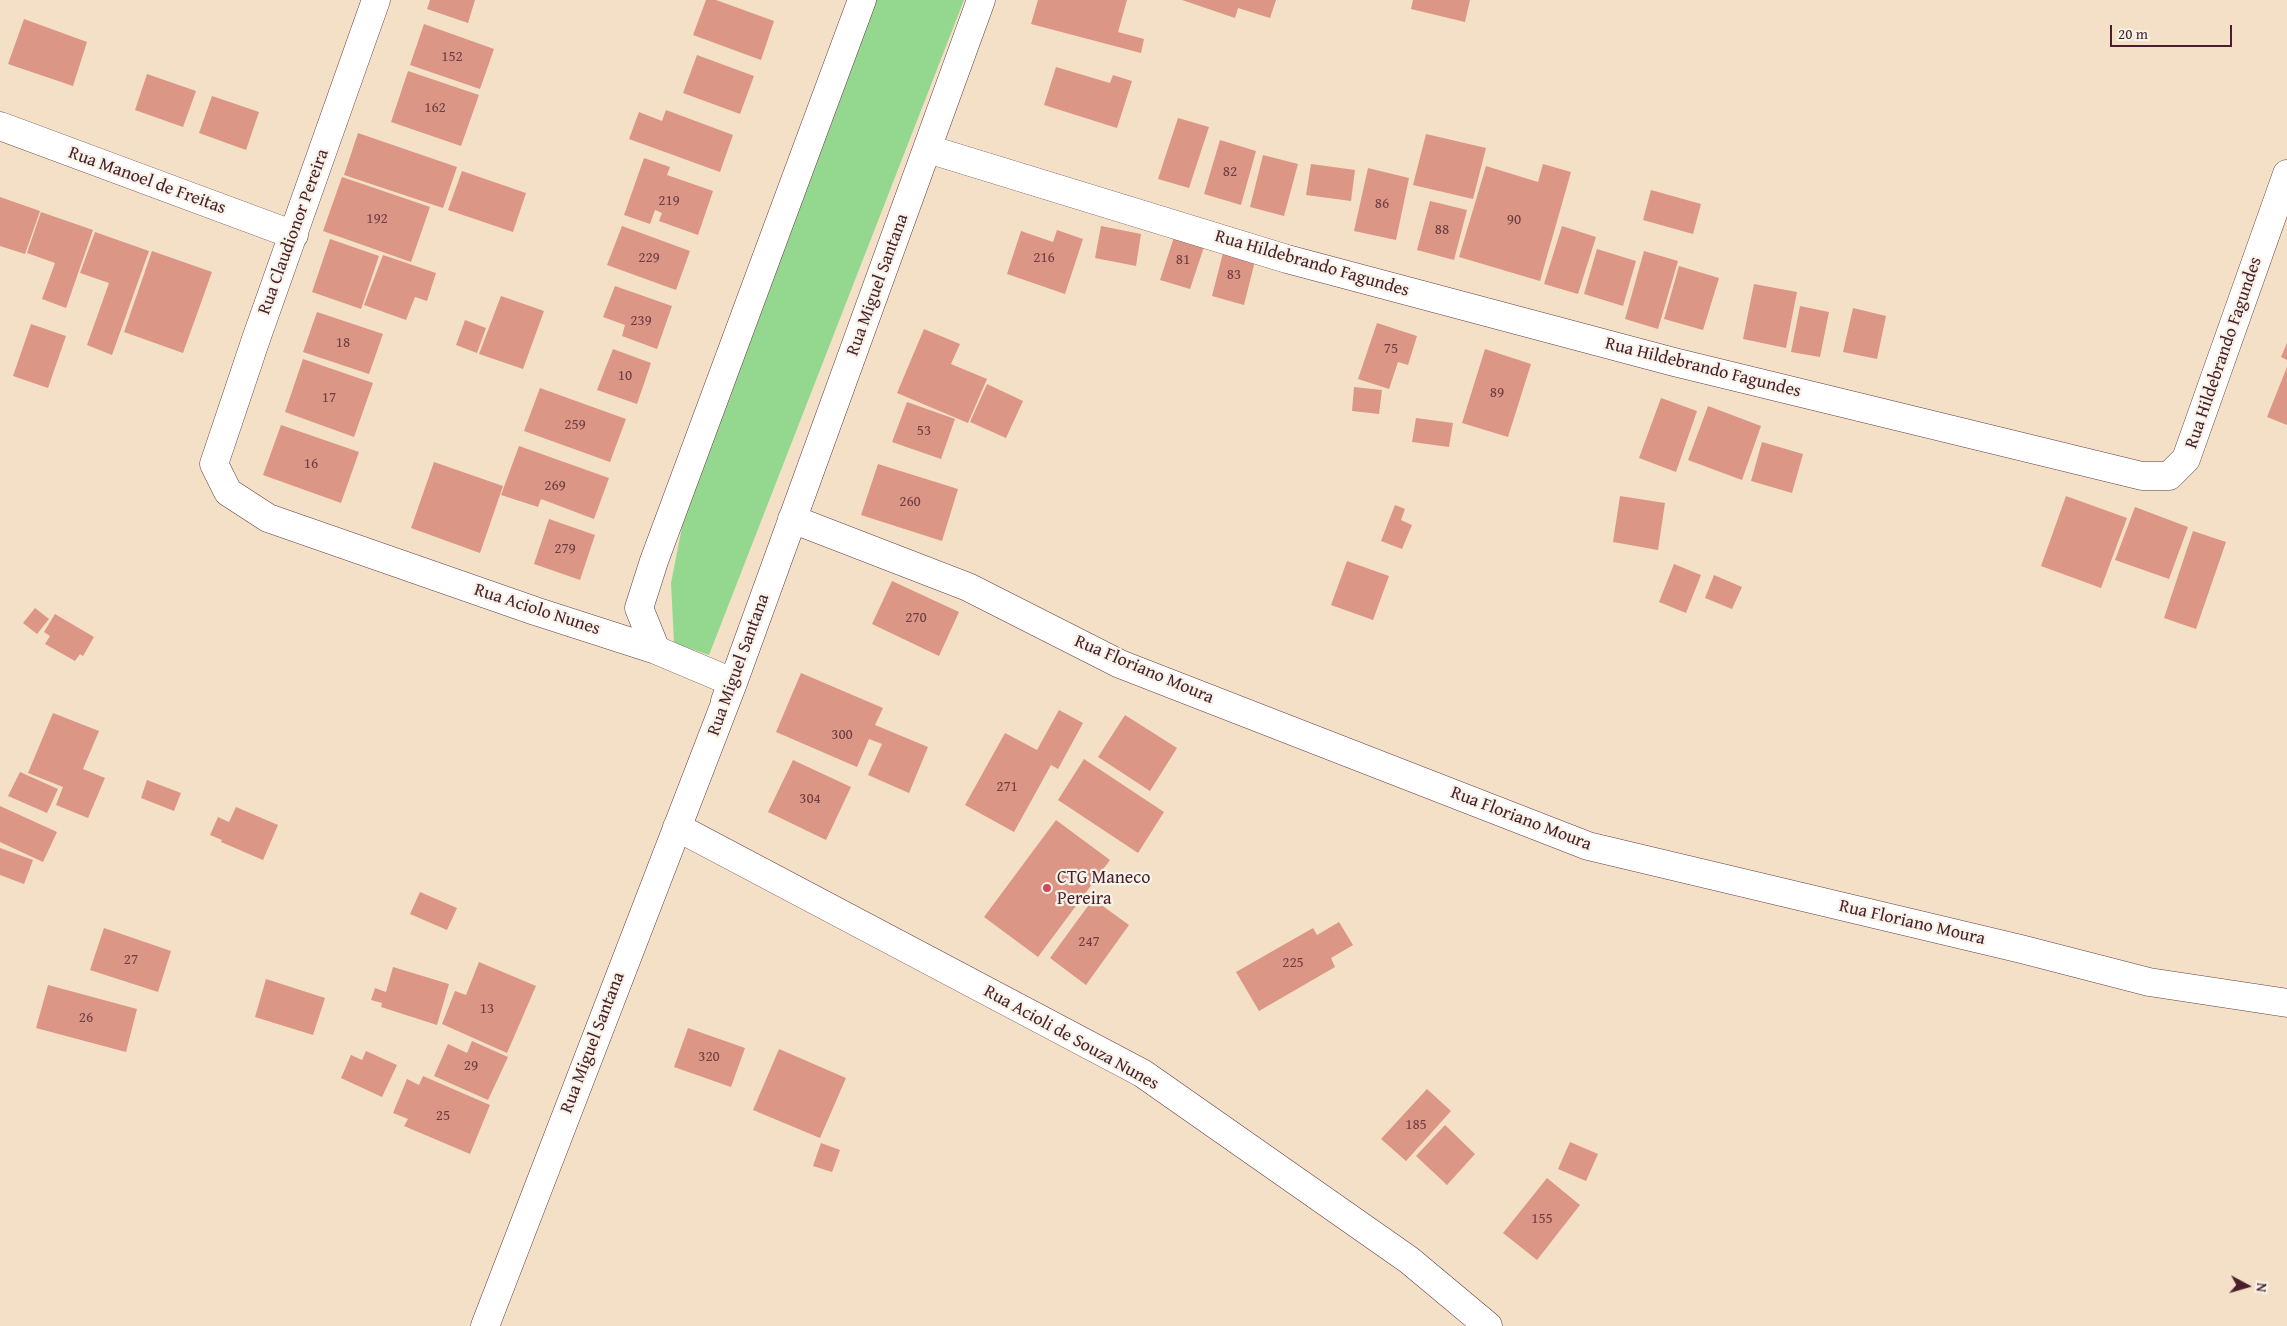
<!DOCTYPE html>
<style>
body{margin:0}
#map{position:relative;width:2287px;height:1326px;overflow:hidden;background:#f4e0c6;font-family:"Gentium Book Plus",serif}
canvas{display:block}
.north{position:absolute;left:2222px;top:1261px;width:50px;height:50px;-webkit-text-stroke:4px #f7f3e8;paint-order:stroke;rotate:96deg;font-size:14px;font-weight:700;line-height:20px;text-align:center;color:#4a1f2b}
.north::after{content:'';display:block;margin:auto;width:18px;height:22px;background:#4a1f2b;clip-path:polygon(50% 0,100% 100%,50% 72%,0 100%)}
.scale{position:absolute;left:2110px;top:25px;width:122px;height:22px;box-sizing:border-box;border:2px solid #4a1f2b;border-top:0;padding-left:6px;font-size:15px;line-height:18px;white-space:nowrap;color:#4a1f2b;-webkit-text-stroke:4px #f7f3e8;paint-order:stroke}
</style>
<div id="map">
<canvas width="2287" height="1326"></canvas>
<div class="north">N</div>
<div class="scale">20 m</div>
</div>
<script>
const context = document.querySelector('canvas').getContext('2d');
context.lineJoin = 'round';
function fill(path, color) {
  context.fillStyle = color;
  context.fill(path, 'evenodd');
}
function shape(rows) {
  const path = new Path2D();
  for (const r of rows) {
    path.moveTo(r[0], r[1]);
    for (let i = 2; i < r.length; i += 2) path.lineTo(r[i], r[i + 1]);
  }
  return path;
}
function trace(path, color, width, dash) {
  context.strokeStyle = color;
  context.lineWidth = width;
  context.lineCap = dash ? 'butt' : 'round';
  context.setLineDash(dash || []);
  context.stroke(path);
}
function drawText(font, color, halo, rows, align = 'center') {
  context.font = font + ' "Gentium Book Plus",serif';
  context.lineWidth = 4.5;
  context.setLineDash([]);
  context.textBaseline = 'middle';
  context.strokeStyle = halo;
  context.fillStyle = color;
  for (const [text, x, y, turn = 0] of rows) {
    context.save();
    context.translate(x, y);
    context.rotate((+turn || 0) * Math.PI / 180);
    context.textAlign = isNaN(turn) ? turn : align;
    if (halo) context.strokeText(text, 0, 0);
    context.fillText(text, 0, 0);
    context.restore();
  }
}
fill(shape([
 [872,0,964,0,709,655,674,643,671,583,685,512]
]), '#94d890');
fill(shape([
 [430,0,475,0,468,23,427,9],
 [706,0,716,0,774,21,761,60,693,35],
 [1038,0,1127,0,1118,32,1144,39,1141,53,1031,24],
 [1182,0,1276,0,1270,18,1238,8,1235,18],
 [1413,0,1470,0,1465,22,1411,9],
 [24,19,87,42,73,86,8,64],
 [424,24,494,49,480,89,410,65],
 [697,55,754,76,740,114,683,93],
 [1056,67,1110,83,1113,75,1132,81,1117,128,1044,105],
 [408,71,479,95,461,146,391,122],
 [147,74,196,91,183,127,135,110],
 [212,96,259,112,246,150,199,133],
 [666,110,733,135,720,172,629,139,639,112,662,121],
 [1178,118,1209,127,1189,188,1158,179],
 [358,133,457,167,443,208,344,175],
 [1426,134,1486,148,1473,199,1413,185],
 [1220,140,1256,151,1241,205,1204,194],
 [1263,155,1298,164,1284,216,1250,207],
 [644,158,670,167,667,175,713,191,698,235,659,221,662,213,655,210,650,224,624,215],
 [1311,164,1355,170,1351,201,1306,195],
 [1543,164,1571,172,1540,281,1459,257,1486,166,1538,182],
 [1368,168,1409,178,1396,240,1354,231],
 [462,171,526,193,513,232,448,210],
 [342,177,430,207,411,262,323,231],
 [1651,190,1701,204,1693,234,1643,220],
 [0,197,40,211,25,254,0,246],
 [1430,201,1467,210,1454,260,1417,250],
 [41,212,93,230,66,308,42,299,55,263,27,253],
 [622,226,690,251,676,290,607,265],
 [1101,226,1141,234,1136,266,1095,258],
 [1562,226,1596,237,1578,294,1544,284],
 [1057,230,1083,239,1065,294,1007,274,1021,231,1053,242],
 [1176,231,1206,241,1190,289,1160,280],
 [95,232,149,251,112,355,87,345,109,283,80,273],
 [330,239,379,256,361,309,312,292],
 [1225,245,1257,253,1244,305,1212,296],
 [1597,249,1636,261,1623,306,1584,294],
 [152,251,212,272,183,353,124,332],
 [1644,251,1678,261,1658,329,1625,319],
 [383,255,436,273,427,301,415,297,406,320,364,305],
 [1679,266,1719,278,1703,330,1664,319],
 [1754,284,1797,292,1786,348,1743,339],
 [615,286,672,306,657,349,622,336,625,325,603,317],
 [501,296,544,311,523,369,479,354],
 [1800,306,1829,312,1820,357,1791,352],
 [1853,308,1886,316,1877,359,1843,352],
 [317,312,383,334,369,374,303,352],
 [465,320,486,328,477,353,456,345],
 [1377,323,1417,336,1408,365,1398,362,1389,389,1358,379],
 [31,324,66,336,48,388,13,376],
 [924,329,960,344,951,364,987,379,968,423,897,393],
 [2287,343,2287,360,2281,357],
 [613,349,651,363,637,404,597,390],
 [1485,349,1531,364,1508,437,1462,423],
 [303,359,373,383,354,437,285,412],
 [2287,367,2287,425,2267,417],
 [987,384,1023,401,1006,438,970,422],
 [1354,387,1382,390,1379,414,1352,411],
 [540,388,626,419,610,462,524,431],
 [1661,398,1697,411,1676,472,1639,458],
 [907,402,955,419,941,459,892,442],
 [1708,406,1761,426,1742,480,1688,460],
 [1416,418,1453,423,1449,447,1412,442],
 [281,425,359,452,341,503,263,475],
 [1762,442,1803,454,1792,493,1751,481],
 [519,446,609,478,594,519,541,499,538,507,501,495],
 [434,462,503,486,480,553,411,528],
 [878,464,958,489,942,541,861,515],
 [1620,496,1665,503,1658,550,1613,542],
 [2066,496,2127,518,2101,588,2041,566],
 [1395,505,1405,509,1401,520,1412,525,1402,549,1381,541],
 [2135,507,2188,527,2169,579,2115,560],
 [549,519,595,535,580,580,534,564],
 [2193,531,2226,542,2196,629,2164,618],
 [1347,561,1389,576,1373,620,1331,605],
 [1674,564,1701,575,1686,613,1659,602],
 [1714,575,1742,587,1732,609,1705,598],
 [892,581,959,612,939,656,872,624],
 [35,608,49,619,37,634,23,623],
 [55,614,94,637,83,656,80,654,75,661,45,644,50,636,44,632],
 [801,673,883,708,875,725,928,747,909,793,868,775,882,744,869,739,857,767,776,732],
 [1059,710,1083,723,1058,769,1051,765,1014,832,965,805,1005,733,1037,750],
 [53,713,99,731,83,769,105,778,88,818,56,805,63,787,28,773],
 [1125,715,1177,748,1150,791,1098,757],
 [1084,759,1164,812,1138,853,1058,800],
 [793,760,851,787,826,840,768,812],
 [20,772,58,789,47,813,8,796],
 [147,780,181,793,174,811,141,798],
 [0,806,57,832,43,862,0,842],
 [236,807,278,825,263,860,221,842,222,840,210,835,218,817,229,822],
 [1056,820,1110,860,1038,957,984,917],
 [0,848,33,860,24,884,0,875],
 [420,892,457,908,447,930,410,914],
 [1093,899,1129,925,1086,985,1050,958],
 [1339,922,1353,945,1331,958,1335,967,1259,1011,1236,972,1313,928,1317,935],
 [104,928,171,951,158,992,90,970],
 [479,962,536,986,507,1053,442,1024,455,991,466,995],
 [393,967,449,984,437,1025,381,1007,382,1003,371,1000,375,988,386,992],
 [266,979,325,998,313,1035,255,1017],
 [48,985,137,1009,126,1052,36,1028],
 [688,1028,745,1048,731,1087,674,1067],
 [472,1041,508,1057,488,1100,434,1076,448,1044,467,1053],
 [779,1049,846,1078,820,1138,753,1110],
 [366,1051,397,1065,382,1097,341,1078,351,1055,362,1060],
 [423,1076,490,1105,470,1154,404,1126,408,1119,393,1113,407,1079,419,1085],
 [1427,1089,1451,1111,1406,1161,1381,1139],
 [1445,1125,1475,1154,1447,1185,1416,1156],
 [1570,1142,1598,1154,1586,1181,1558,1169],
 [821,1143,840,1150,832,1172,813,1166],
 [1547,1178,1580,1205,1537,1260,1503,1233]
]), '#dc9686');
const minor = shape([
 [376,0,256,339,214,464,228,492,268,518,535,611,656,650,732,682,725,701],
 [0,126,294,235],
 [928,149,1287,259,1674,362,2142,476,2169,476,2186,459,2287,174],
 [792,519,968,587,1120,664,1588,846,2021,949,2149,982,2287,1003],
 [656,650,639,608,654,561,862,0],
 [677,827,1142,1073,1409,1260,1488,1326],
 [485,1326,733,683,981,0]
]);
trace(minor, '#643c42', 29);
trace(minor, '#fff', 28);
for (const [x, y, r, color] of [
 [1047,888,5,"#d1495b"]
]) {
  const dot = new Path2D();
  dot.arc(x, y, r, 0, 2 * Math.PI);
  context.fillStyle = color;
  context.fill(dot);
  trace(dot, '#f7f3e8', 2);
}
drawText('15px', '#6e3d42', null, [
 ["152",452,57],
 ["162",435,108],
 ["82",1230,172],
 ["219",669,201],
 ["86",1382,204],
 ["192",377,219],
 ["90",1514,220],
 ["88",1442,230],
 ["229",649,258],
 ["216",1044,258],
 ["81",1183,260],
 ["83",1234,275],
 ["239",641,321],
 ["18",343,343],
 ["75",1391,349],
 ["10",625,376],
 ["89",1497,393],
 ["17",329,398],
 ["259",575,425],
 ["53",924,431],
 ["16",311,464],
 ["269",555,486],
 ["260",910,502],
 ["279",565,549],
 ["270",916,618],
 ["300",842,735],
 ["271",1007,787],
 ["304",810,799],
 ["247",1089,942],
 ["27",131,960],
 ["225",1293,963],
 ["13",487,1009],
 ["26",86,1018],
 ["320",709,1057],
 ["29",471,1066],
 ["25",443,1116],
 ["185",1416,1125],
 ["155",1542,1219]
]);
drawText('18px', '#4a1f2b', '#f7f3e8', [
 ["Rua Manoel de Freitas",147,181,20],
 ["Rua Claudionor Pereira",294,232,-70],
 ["Rua Hildebrando Fagundes",1312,264,16],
 ["Rua Miguel Santana",878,285,-70],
 ["Rua Hildebrando Fagundes",2224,353,-71],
 ["Rua Hildebrando Fagundes",1703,368,14],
 ["Rua Aciolo Nunes",537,610,18],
 ["Rua Miguel Santana",739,665,-70],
 ["Rua Floriano Moura",1144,670,23],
 ["Rua Floriano Moura",1521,819,21],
 ["Rua Floriano Moura",1912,923,13],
 ["Rua Acioli de Souza Nunes",1071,1038,29],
 ["Rua Miguel Santana",593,1043,-69]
]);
drawText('18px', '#4a1f2b', '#f7f3e8', [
 ["CTG Maneco",1057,878],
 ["Pereira",1057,899]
], 'left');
</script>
